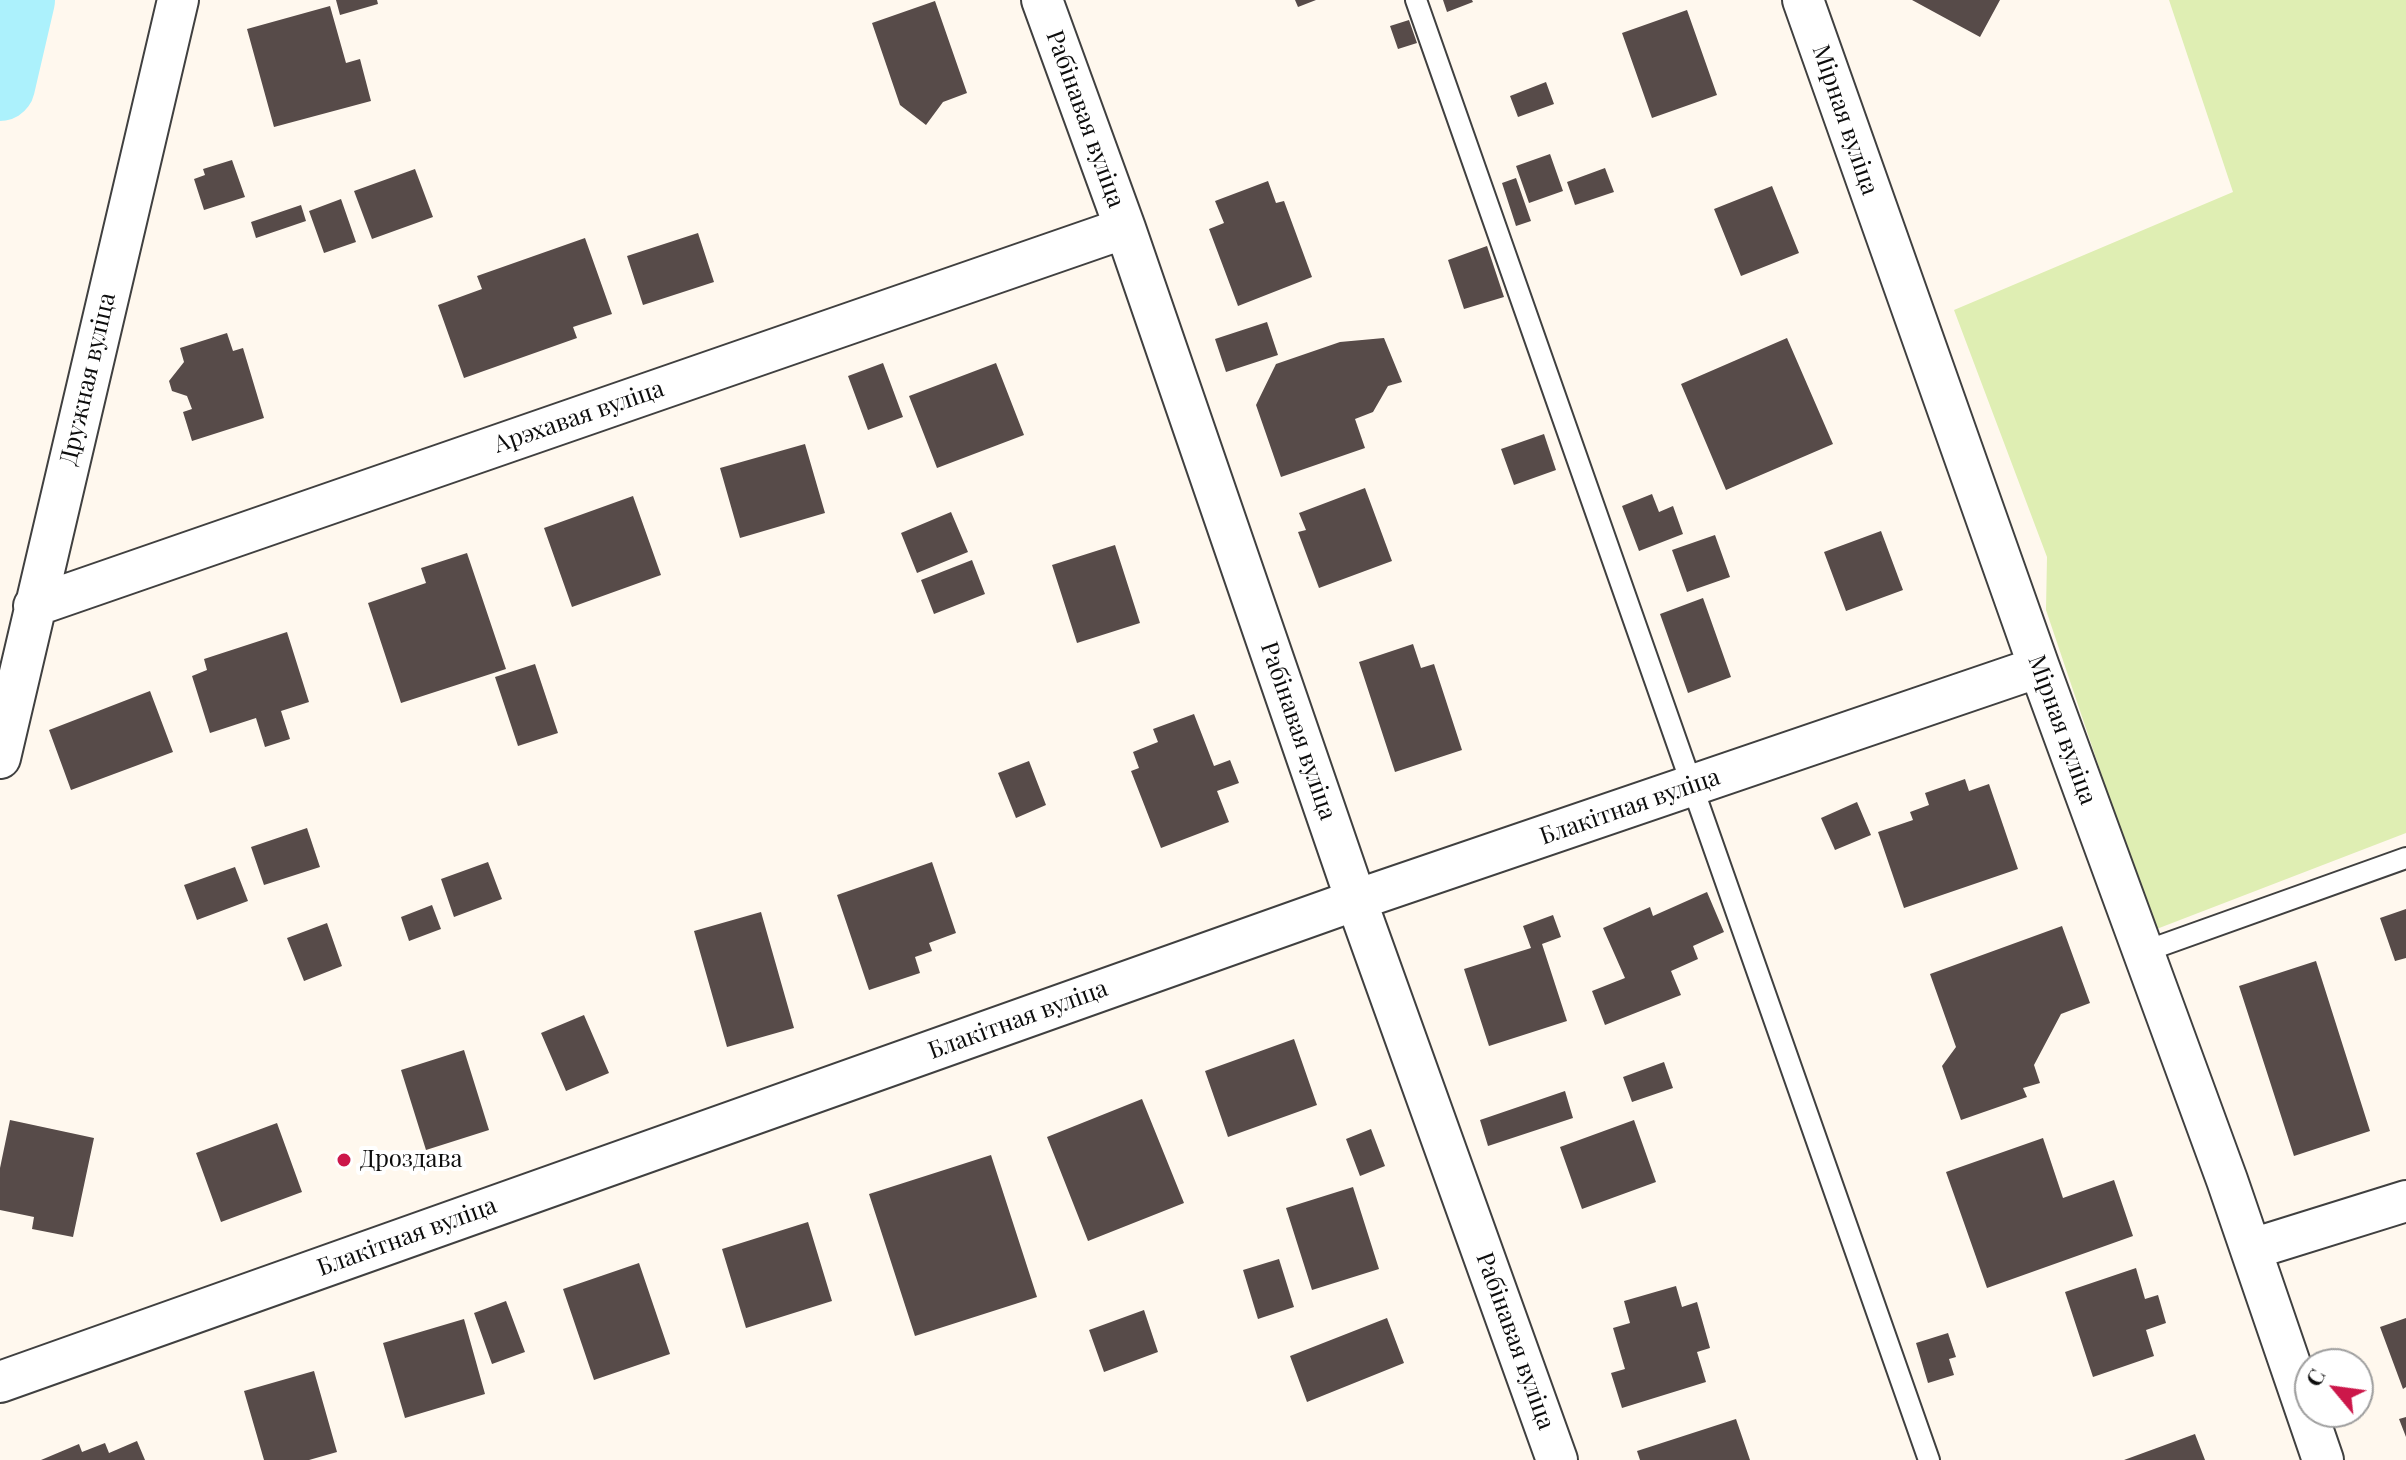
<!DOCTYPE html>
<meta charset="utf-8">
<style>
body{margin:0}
#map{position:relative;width:2406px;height:1460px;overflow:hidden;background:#fff8ee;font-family:"Playfair Display",serif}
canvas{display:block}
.north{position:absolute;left:2294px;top:1348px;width:80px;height:80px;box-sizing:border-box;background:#fff;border:2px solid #9e9e9e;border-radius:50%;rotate:299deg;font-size:22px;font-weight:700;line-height:32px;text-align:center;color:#0d0d0d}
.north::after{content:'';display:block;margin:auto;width:28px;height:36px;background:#cc174a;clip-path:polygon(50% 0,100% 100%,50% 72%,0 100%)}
</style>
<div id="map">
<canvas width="2406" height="1460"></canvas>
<div class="north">С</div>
</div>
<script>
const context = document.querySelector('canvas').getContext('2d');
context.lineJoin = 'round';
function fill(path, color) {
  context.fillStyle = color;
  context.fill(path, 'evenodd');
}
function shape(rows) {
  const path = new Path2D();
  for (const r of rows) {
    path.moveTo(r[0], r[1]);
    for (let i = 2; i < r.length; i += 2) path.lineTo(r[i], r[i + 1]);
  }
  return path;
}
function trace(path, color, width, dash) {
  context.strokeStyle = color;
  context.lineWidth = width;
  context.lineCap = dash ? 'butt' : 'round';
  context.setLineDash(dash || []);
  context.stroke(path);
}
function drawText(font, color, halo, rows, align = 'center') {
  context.font = font + ' "Playfair Display",serif';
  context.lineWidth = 8;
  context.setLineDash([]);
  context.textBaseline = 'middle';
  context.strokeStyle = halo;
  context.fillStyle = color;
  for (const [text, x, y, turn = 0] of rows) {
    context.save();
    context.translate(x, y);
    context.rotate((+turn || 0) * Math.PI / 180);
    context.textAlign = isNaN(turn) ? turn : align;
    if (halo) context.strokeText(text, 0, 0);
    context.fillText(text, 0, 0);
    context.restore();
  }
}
fill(shape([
 [2169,0,2406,0,2406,833,2154,930,2046,610,2047,557,1954,310,2233,192]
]), '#dfeeb3');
trace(shape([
 [0,86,20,0]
]), '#acf1fc', 70);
fill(shape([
 [336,0,377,0,378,4,340,15],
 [1295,0,1316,0,1298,7],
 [1443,0,1472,0,1473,2,1447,12],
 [1912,0,2000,0,1980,37],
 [935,1,967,93,943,102,926,125,900,105,872,23],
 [330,6,346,63,360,59,371,101,274,127,247,29],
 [1687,10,1717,95,1652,118,1622,33],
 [1409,20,1417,43,1398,49,1390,26],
 [1546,82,1554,104,1518,117,1510,96],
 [1550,154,1563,191,1529,203,1516,166],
 [232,160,245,197,204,210,194,179,205,175,203,169],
 [1605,168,1614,192,1575,205,1567,182],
 [415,169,433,217,372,239,354,191],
 [1516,178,1531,221,1516,226,1502,183],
 [1268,181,1276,203,1284,201,1312,277,1238,306,1209,229,1224,223,1215,201],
 [1772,186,1799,253,1741,276,1714,209],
 [341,199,356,242,324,253,309,211],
 [301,205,306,221,256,238,251,222],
 [698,233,714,282,643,305,627,256],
 [585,238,612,314,573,327,577,338,464,378,438,305,482,289,477,276],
 [1487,246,1504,297,1464,309,1448,260],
 [1267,322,1278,355,1226,372,1215,339],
 [227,333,233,351,243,348,264,418,192,441,183,412,192,409,187,396,172,391,169,381,184,362,180,348],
 [1384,338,1402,382,1388,386,1373,412,1355,419,1365,448,1281,477,1256,405,1276,364,1340,342],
 [1787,338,1833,444,1726,490,1681,384],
 [883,363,903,417,868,430,848,376],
 [996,363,1024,435,937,468,909,396],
 [1544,434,1556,470,1514,485,1501,449],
 [805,444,825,513,740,538,720,468],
 [1365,488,1392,561,1319,588,1298,532,1306,530,1299,513],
 [1652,494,1659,512,1673,506,1683,534,1639,551,1622,506],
 [633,496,661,575,572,607,544,528],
 [951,512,968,552,917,573,901,533],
 [1881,531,1903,590,1846,611,1824,552],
 [1715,535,1730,577,1687,592,1672,550],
 [1115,545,1140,623,1077,643,1052,565],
 [467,553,506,669,401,703,368,603,426,583,421,568],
 [972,560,985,594,934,614,921,580],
 [1703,598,1731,677,1688,693,1660,614],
 [287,632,309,702,281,711,290,739,265,747,256,718,210,733,192,676,207,670,204,659],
 [1413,644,1421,668,1434,664,1462,750,1395,772,1359,662],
 [535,664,558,733,518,746,495,677],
 [150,691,173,752,71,790,49,730],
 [1194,714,1214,766,1230,760,1239,783,1217,791,1229,822,1161,848,1131,771,1139,768,1133,752,1158,742,1153,729],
 [1029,761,1046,805,1016,818,998,773],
 [1965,779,1969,791,1989,784,2018,869,1904,908,1878,832,1913,820,1910,812,1929,805,1925,793],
 [1857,802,1871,835,1835,850,1821,818],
 [307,828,320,867,264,885,251,847],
 [488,862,502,899,454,917,441,879],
 [932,862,956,933,929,943,932,951,915,957,920,973,869,990,837,895],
 [235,867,248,901,197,920,184,885],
 [1707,892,1724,932,1693,946,1698,959,1671,971,1681,995,1605,1025,1592,991,1625,978,1603,928,1650,907,1653,916],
 [432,905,441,929,409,941,401,917],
 [2406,909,2406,958,2395,961,2380,918],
 [761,912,794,1028,727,1047,694,931],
 [1553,915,1561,937,1542,944,1567,1021,1489,1046,1464,969,1531,948,1523,926],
 [327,923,342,966,304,981,287,938],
 [2062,926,2090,1003,2061,1014,2034,1065,2040,1083,2023,1088,2027,1097,1961,1120,1942,1066,1956,1047,1930,974],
 [2316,961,2370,1131,2294,1156,2239,986],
 [584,1015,609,1073,566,1091,541,1033],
 [1294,1039,1317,1105,1228,1137,1205,1071],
 [464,1050,489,1130,426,1150,401,1070],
 [1664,1062,1673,1088,1632,1102,1623,1077],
 [1565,1091,1573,1118,1488,1146,1480,1120],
 [1142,1099,1184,1203,1088,1241,1047,1137],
 [10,1120,94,1138,73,1237,32,1229,34,1217,0,1210,0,1168],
 [1634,1120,1656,1182,1582,1209,1560,1147],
 [277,1123,302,1192,221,1222,196,1153],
 [1371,1129,1385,1166,1360,1176,1346,1139],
 [2043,1138,2063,1198,2114,1180,2133,1236,1987,1288,1946,1172],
 [991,1155,1037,1297,915,1336,869,1194],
 [1353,1187,1379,1269,1312,1290,1286,1208],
 [808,1222,832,1301,746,1328,722,1249],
 [1279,1259,1294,1307,1258,1319,1243,1270],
 [639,1263,670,1354,594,1380,563,1289],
 [2136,1268,2145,1299,2158,1295,2166,1323,2146,1330,2154,1356,2093,1377,2065,1292],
 [1676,1286,1682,1307,1697,1302,1710,1348,1697,1352,1706,1382,1622,1408,1611,1373,1625,1369,1613,1328,1630,1323,1624,1301],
 [506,1301,525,1352,492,1364,474,1313],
 [1144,1310,1158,1352,1104,1372,1089,1330],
 [1387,1318,1404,1363,1307,1402,1290,1356],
 [2406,1318,2406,1387,2403,1389,2380,1327],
 [464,1319,485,1394,405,1418,383,1343],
 [1948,1333,1956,1357,1949,1359,1954,1375,1928,1383,1916,1343],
 [314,1371,337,1452,309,1460,264,1460,244,1391],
 [2406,1417,2406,1437,2399,1419],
 [1736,1419,1750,1460,1640,1460,1637,1451],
 [2195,1434,2205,1460,2124,1460],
 [137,1441,145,1460,41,1460,79,1444,82,1452,105,1443,109,1453]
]), '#574b49');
const lane = shape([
 [1416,0,1929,1460],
 [2143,952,2406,858]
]);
const street = shape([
 [1042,0,1125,228,1356,900,1557,1460],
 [1803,0,2039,667,2227,1180,2323,1460],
 [34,606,1125,228],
 [0,758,178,0],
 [2252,1249,2406,1201],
 [0,1382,1356,900,2039,667]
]);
trace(lane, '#404040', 24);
trace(street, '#404040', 44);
trace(lane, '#fff', 20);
trace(street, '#fff', 40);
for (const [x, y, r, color] of [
 [344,1160,8,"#cc174a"]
]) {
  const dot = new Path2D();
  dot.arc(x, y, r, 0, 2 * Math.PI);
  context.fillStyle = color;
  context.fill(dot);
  trace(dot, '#fff', 3);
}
drawText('24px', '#0d0d0d', '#fff', [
 ["Рабінавая вуліца",1085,119,70],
 ["Мірная вуліца",1845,120,71],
 ["Дружная вуліца",88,379,-77],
 ["Арэхавая вуліца",579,417,-19],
 ["Мірная вуліца",2062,730,70],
 ["Рабінавая вуліца",1298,731,71],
 ["Блакітная вуліца",1630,807,-19],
 ["Блакітная вуліца",1018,1020,-20],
 ["Блакітная вуліца",407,1237,-20],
 ["Рабінавая вуліца",1515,1341,70]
]);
drawText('24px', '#0d0d0d', '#fff', [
 ["Дроздава",360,1160]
], 'left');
</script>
